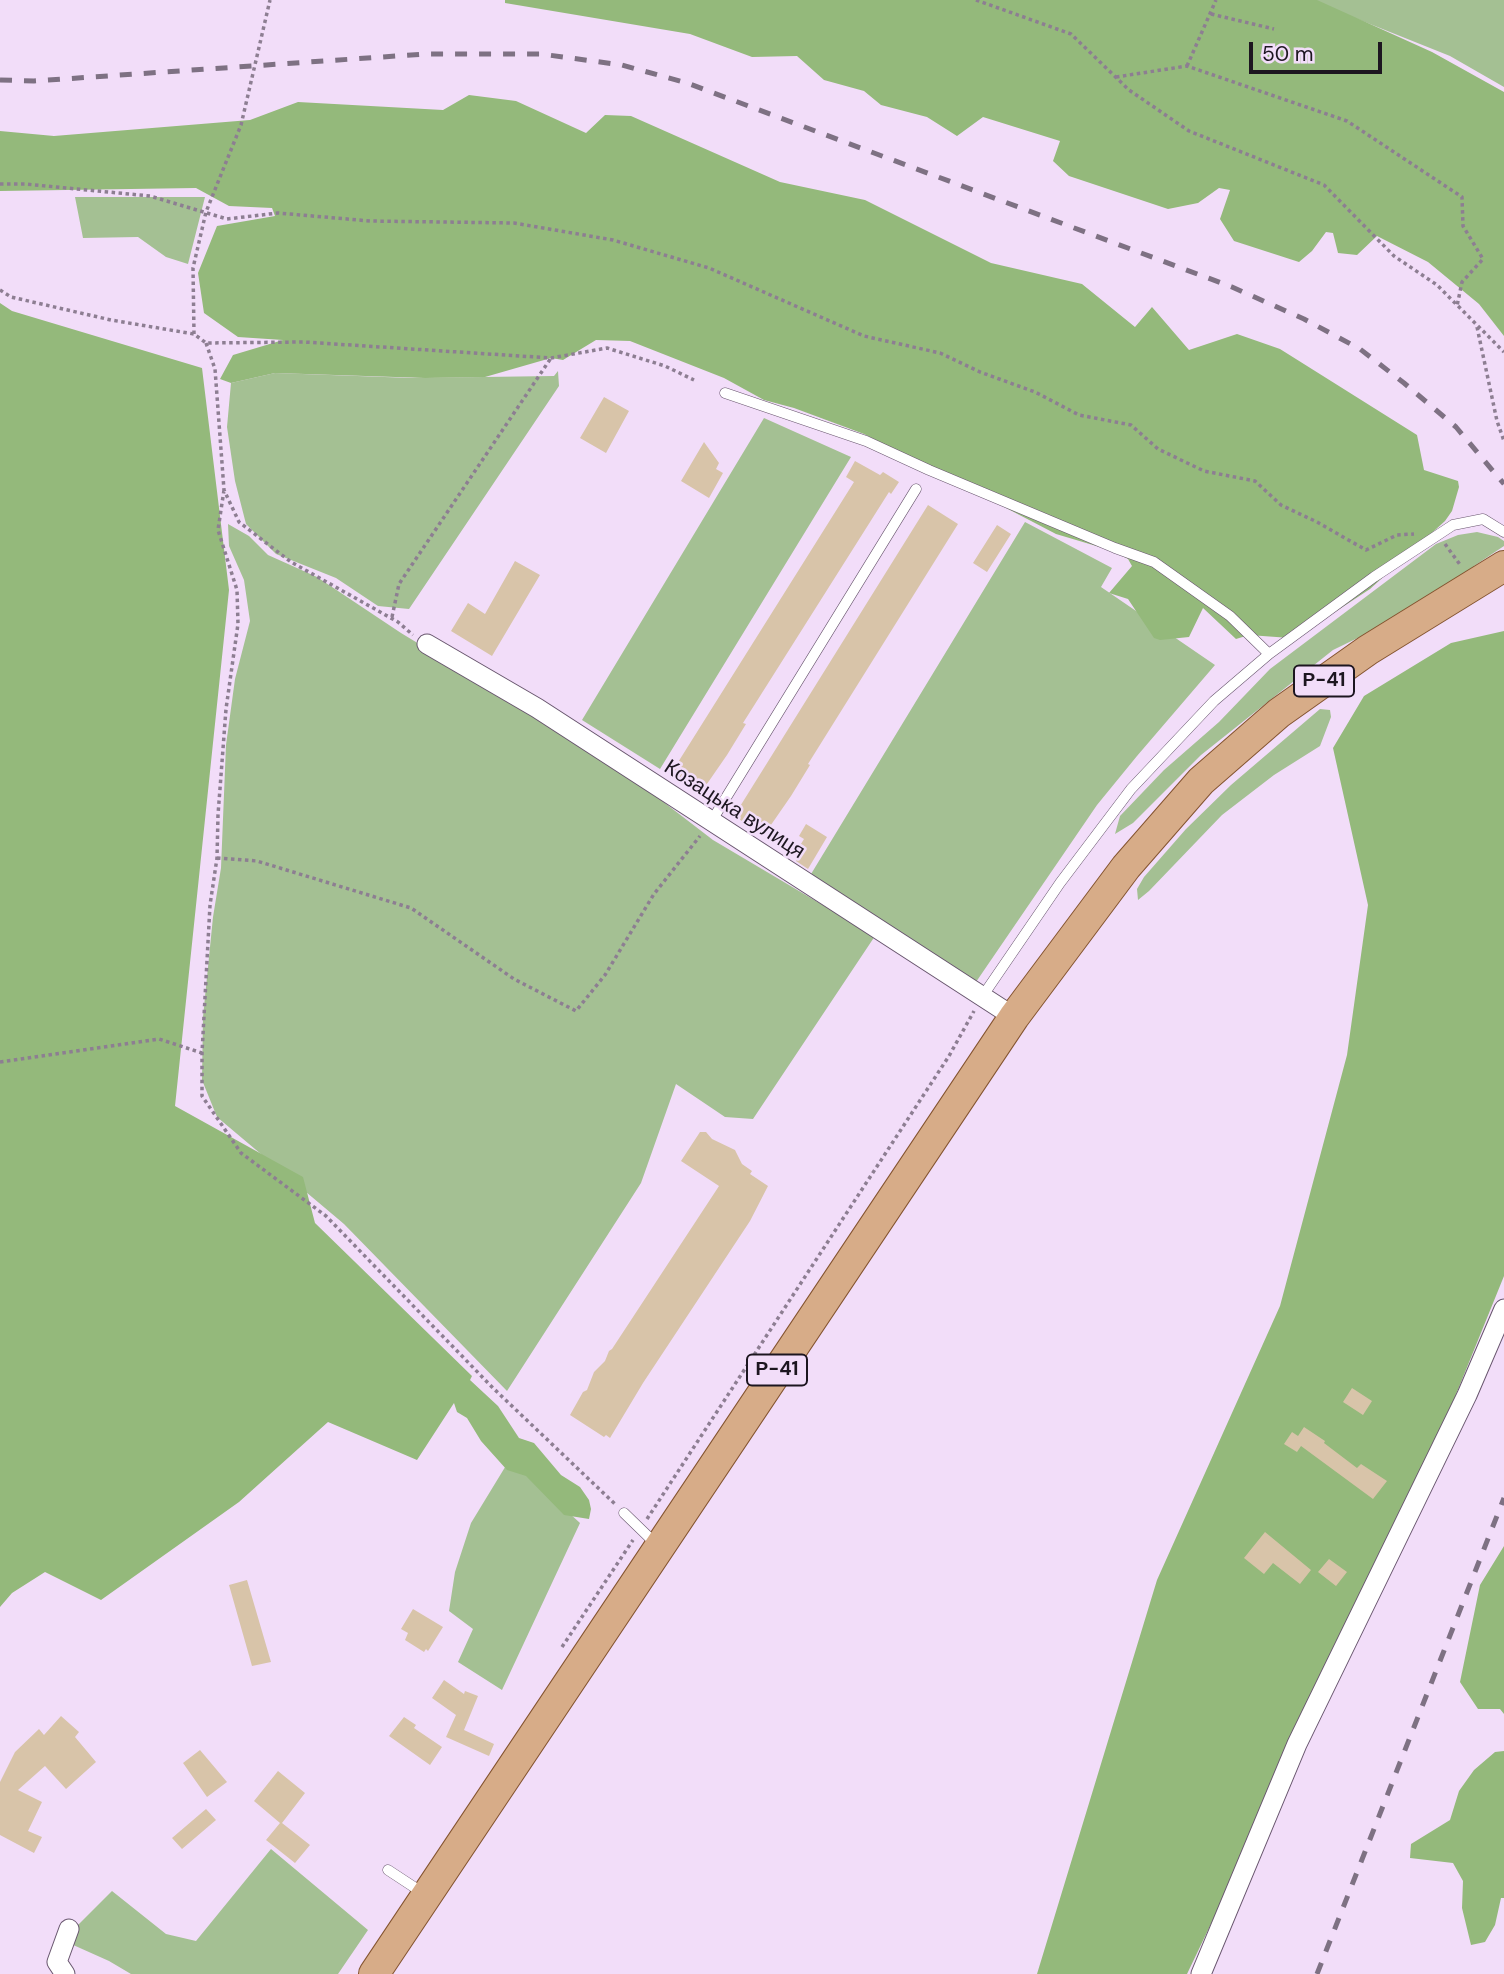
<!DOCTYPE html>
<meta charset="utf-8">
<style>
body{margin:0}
#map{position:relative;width:1504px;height:1974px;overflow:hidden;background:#f2ddf9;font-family:"DM Sans",sans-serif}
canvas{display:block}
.scale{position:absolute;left:1249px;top:42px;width:133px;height:32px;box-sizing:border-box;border:4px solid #1d1620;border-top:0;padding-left:9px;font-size:21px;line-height:24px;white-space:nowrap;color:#1d1620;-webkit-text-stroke:5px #f2ddf9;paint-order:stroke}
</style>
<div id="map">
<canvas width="1504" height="1974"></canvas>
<div class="scale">50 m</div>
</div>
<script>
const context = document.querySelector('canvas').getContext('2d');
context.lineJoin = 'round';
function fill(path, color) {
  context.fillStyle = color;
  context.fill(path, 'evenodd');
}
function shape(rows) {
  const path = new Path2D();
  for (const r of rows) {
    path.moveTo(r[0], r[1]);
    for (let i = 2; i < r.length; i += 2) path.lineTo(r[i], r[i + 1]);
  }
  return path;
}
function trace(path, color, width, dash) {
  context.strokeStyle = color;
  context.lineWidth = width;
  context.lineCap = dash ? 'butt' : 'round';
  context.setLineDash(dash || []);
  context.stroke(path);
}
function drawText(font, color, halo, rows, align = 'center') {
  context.font = font + ' "DM Sans",sans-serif';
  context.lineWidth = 5;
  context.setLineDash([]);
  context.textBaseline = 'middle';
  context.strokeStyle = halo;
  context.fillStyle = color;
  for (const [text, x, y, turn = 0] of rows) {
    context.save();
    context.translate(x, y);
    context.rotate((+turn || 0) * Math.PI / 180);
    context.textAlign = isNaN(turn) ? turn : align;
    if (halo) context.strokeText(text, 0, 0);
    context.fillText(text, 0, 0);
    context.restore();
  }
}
fill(shape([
 [1310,0,1504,0,1504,87,1450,56],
 [75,197,205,197,188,264,166,257,138,237,83,238],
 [558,371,559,386,409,609,378,606,336,578,276,554,246,524,235,481,227,427,231,383,275,373,412,378,554,376],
 [764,418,851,457,660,769,582,720],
 [1025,522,1112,568,1101,587,1215,665,1137,756,1097,805,976,982,808,879],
 [228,524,249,536,268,555,317,577,401,633,601,754,713,840,875,936,753,1119,725,1117,676,1084,641,1183,507,1391,344,1224,217,1117,202,1080,203,1017,213,917,221,868,226,745,235,679,250,621,244,580,229,546],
 [1477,532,1498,537,1504,541,1504,546,1474,566,1476,569,1368,633,1333,650,1201,755,1133,823,1115,834,1120,816,1164,770,1219,722,1270,669,1436,544,1458,535],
 [1320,709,1330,710,1331,717,1320,746,1274,775,1222,815,1149,891,1138,900,1137,889,1144,877,1186,829,1231,785],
 [510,1459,580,1523,502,1690,458,1662,473,1629,449,1611,455,1572,471,1523],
 [271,1849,368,1930,338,1974,131,1974,109,1961,71,1944,74,1929,112,1891,166,1934,196,1941]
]), '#a4c093');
fill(shape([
 [505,0,1317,0,1432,52,1504,92,1504,336,1479,304,1428,262,1377,236,1357,255,1338,253,1333,233,1326,232,1312,251,1299,262,1234,241,1220,219,1230,190,1219,188,1198,203,1168,209,1069,176,1053,161,1060,141,983,117,957,136,927,117,881,105,864,91,824,80,797,56,752,57,690,34,505,3],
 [469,95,516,101,586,133,605,115,631,116,780,182,865,200,991,263,1082,284,1135,327,1152,307,1189,350,1237,334,1280,349,1417,435,1424,470,1458,481,1459,487,1452,511,1445,521,1370,589,1303,633,1290,638,1249,635,1236,639,1203,608,1189,637,1160,640,1154,638,1128,599,1109,593,1132,566,1128,559,1113,551,1056,534,864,434,794,408,764,400,724,378,630,341,596,340,563,360,551,358,485,377,425,378,275,373,231,383,220,379,233,355,283,340,238,337,204,313,198,273,217,226,275,216,272,208,229,206,196,188,0,191,0,131,54,136,250,120,298,102,443,110],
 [0,303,12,311,202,368,229,590,175,1106,303,1177,315,1223,472,1376,470,1380,498,1406,519,1438,534,1443,561,1475,580,1487,589,1500,591,1509,589,1519,564,1515,526,1476,507,1470,481,1441,467,1418,457,1412,454,1403,417,1460,328,1422,239,1502,101,1600,45,1572,12,1593,0,1607],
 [1504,631,1504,1276,1429,1461,1343,1648,1187,1974,1037,1974,1157,1580,1280,1306,1347,1055,1368,905,1333,748,1364,696,1451,643],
 [1504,1546,1504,1714,1500,1709,1478,1709,1460,1682,1480,1585],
 [1504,1751,1504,1898,1501,1898,1495,1925,1485,1942,1471,1945,1462,1908,1463,1881,1453,1863,1410,1858,1411,1844,1450,1820,1459,1791,1474,1770,1495,1752]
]), '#94b97b');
fill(shape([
 [604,397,629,411,606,453,580,438],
 [704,442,719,463,716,469,723,473,709,498,681,481],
 [855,461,880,475,883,472,899,482,891,494,889,492,743,723,746,724,727,755,700,794,670,775,854,482,846,477],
 [928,505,958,524,808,764,810,765,791,796,764,835,734,816],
 [997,525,1011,534,987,572,973,563],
 [515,561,540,575,492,656,451,631,468,603,485,614],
 [806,824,827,837,808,869,796,861,800,854,796,852,804,839,799,836],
 [700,1132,706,1132,712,1139,735,1150,742,1164,752,1171,750,1174,768,1186,750,1221,643,1383,610,1438,606,1435,604,1437,570,1415,583,1392,587,1390,594,1372,605,1361,609,1351,612,1349,719,1186,681,1161],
 [1352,1388,1372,1401,1363,1415,1343,1402],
 [1304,1427,1325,1441,1324,1443,1357,1468,1361,1464,1387,1481,1373,1499,1301,1446,1297,1452,1284,1444,1292,1432,1298,1436],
 [1265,1532,1311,1570,1300,1584,1273,1563,1264,1574,1244,1558],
 [1329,1559,1347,1572,1336,1586,1318,1572],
 [247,1580,271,1662,252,1666,229,1585],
 [413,1609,443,1627,428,1651,426,1649,424,1652,405,1640,408,1633,401,1629],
 [444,1680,464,1694,465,1691,478,1696,464,1730,494,1744,489,1756,446,1737,456,1715,432,1698],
 [61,1716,79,1732,75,1737,96,1762,66,1789,45,1766,18,1790,42,1802,28,1831,42,1837,34,1853,0,1835,0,1782,15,1752,39,1729,44,1735],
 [404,1717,416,1725,414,1728,442,1747,430,1765,389,1736],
 [200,1750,227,1782,207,1797,183,1763],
 [278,1771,305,1793,282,1823,310,1845,295,1863,266,1840,280,1823,254,1801],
 [206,1809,216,1820,182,1849,172,1838]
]), '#d8c4a9');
const lane = shape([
 [725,393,866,441,929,470,1115,548,1154,562,1230,616,1269,654],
 [711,822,916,489],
 [982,997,1060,883,1131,789,1214,701,1269,654,1374,577,1453,525,1483,519,1504,532],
 [624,1513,656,1544],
 [388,1870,423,1893]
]);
const street = shape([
 [427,644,537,708,1014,1017],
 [65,1974,57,1962,69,1929],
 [1201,1974,1297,1744,1467,1395,1504,1309]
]);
const primary = shape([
 [374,1974,1014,1017,1126,867,1201,781,1279,713,1368,650,1504,566]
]);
trace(lane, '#68566e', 11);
trace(street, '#68566e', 21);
trace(primary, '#845430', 32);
trace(shape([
 [976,0,1071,34,1129,90,1189,131,1324,185,1394,256,1437,285,1504,352],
 [1211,14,1274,29],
 [1187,66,1216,0],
 [1116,77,1187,66,1347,121,1462,197,1463,226,1483,259,1462,282,1457,306],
 [0,184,25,184,150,196,227,219,278,213,370,221,514,223,613,240,709,268,864,336,940,353,980,372,1035,392,1079,415,1131,425,1158,449,1204,471,1255,481,1281,505,1317,522,1366,550,1397,535,1414,534],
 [0,290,11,297,111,320,194,334,206,343,304,342,551,358,607,348,665,366,694,380],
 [1477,327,1497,421,1504,441],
 [194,334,193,268,206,212,241,125,270,0],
 [206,343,215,369,224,490,239,522,291,562,398,622,413,635],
 [224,490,218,530,237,590,238,624,226,709,218,815,217,858,210,905,202,1053,202,1096,241,1153,326,1216,493,1388,616,1505],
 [1445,544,1461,566],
 [392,617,399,584,551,358],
 [217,858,257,861,411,908,514,979,576,1011,605,975,654,894,700,836],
 [0,1062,159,1039,202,1053],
 [647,1519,949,1056,974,1011],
 [562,1647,633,1540]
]), '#8d7e92', 3.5, [3.5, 3.5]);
trace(lane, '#fff', 10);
trace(street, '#fff', 19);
trace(primary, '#d7ac88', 30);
trace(shape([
 [0,80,34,81,425,54,541,54,622,65,687,83,1232,287,1304,319,1360,349,1404,383,1456,427,1504,484],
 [1317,1974,1504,1498]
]), '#7e7183', 5, [12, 12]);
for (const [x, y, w] of [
 [1324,681,60],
 [777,1370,60]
]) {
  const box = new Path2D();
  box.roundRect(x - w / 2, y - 15.5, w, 31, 5);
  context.fillStyle = '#f2ddf9';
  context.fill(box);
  trace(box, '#1d1620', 2);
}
drawText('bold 19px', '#1d1620', null, [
 ["Р-41",1324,681],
 ["Р-41",777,1370]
]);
drawText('21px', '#1d1620', '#f2ddf9', [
 ["Козацька вулиця",734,810,33]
]);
</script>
